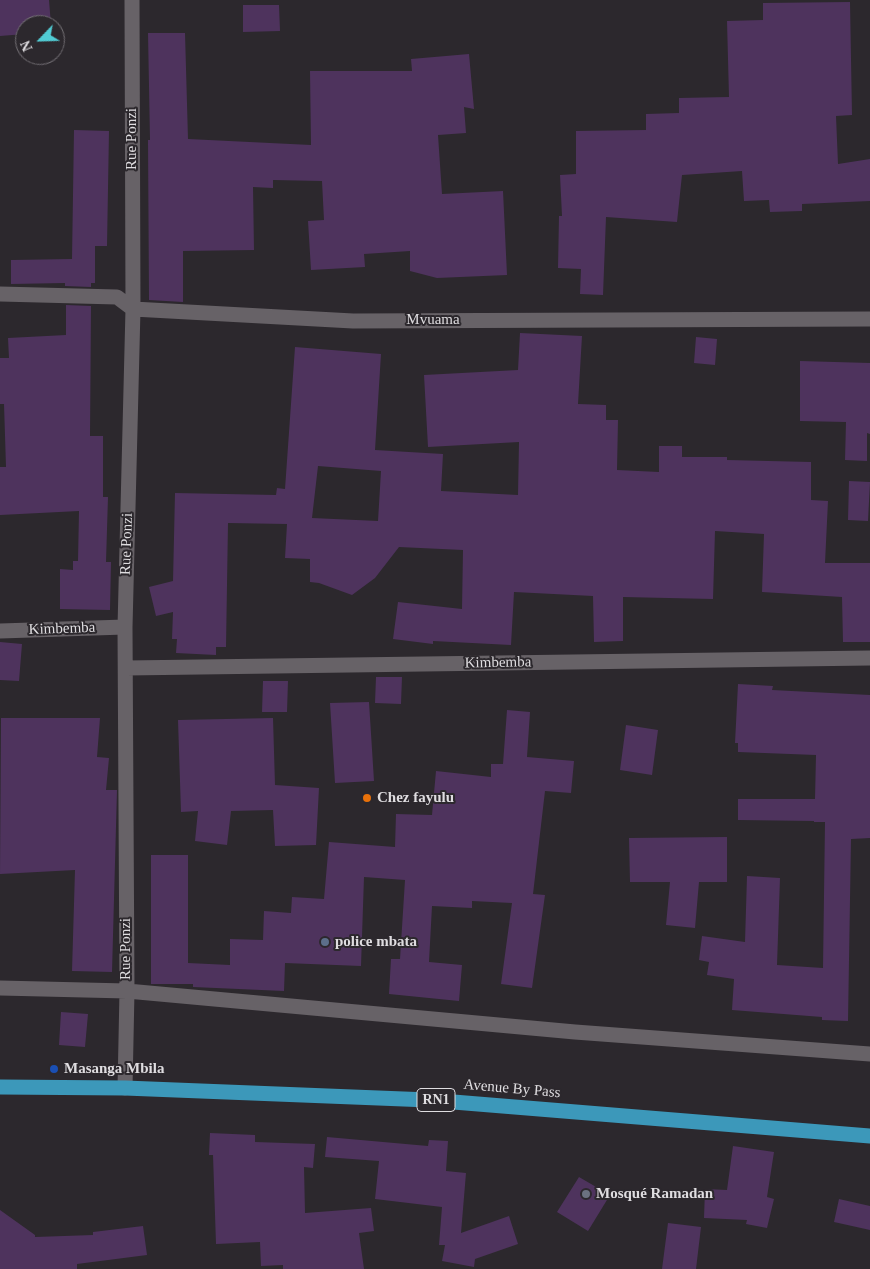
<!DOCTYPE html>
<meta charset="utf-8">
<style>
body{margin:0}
#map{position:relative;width:870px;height:1269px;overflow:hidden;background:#2c282d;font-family:"Times New Roman",serif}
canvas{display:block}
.north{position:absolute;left:15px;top:15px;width:50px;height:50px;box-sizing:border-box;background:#2c282d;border:1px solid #747075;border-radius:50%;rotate:246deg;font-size:14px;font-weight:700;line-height:20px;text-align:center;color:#dfdde0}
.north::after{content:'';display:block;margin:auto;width:18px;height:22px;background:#51ccd4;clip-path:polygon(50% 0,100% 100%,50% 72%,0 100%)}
</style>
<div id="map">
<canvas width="870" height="1269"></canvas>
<div class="north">N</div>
</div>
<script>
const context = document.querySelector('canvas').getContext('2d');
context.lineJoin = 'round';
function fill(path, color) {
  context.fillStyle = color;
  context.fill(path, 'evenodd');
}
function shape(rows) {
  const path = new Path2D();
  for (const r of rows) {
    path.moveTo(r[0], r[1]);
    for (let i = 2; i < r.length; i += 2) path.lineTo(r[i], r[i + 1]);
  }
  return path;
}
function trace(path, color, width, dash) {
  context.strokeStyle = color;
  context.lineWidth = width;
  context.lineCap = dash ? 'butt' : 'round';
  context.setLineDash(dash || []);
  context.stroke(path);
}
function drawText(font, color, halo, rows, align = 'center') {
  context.font = font + ' "Times New Roman",serif';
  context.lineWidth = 4;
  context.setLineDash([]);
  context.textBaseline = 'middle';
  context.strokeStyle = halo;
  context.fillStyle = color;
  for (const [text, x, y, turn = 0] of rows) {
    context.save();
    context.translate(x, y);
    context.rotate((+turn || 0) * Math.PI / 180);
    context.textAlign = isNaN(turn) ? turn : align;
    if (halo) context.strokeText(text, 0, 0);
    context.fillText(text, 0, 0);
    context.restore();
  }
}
fill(shape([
 [0,0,49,0,51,25,25,25,25,34,0,36],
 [850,2,852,115,836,116,838,164,870,159,870,201,802,204,802,211,770,212,769,200,744,201,742,171,682,175,677,222,606,217,603,295,580,294,581,269,558,268,559,216,562,216,560,175,576,174,576,131,646,130,646,114,679,113,679,98,729,97,727,21,763,20,763,3],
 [243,5,279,5,280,31,243,32],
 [148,33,185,33,188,139,311,145,310,71,412,71,411,59,469,54,474,109,464,107,466,133,438,135,442,194,503,191,507,275,437,278,410,271,410,251,364,254,365,267,311,270,308,221,324,220,322,181,273,180,273,188,253,187,254,250,183,251,183,302,149,300,148,140,150,140],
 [74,130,109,131,107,246,95,246,95,283,91,283,91,287,65,286,65,283,11,284,11,260,72,259],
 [66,305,91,306,90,436,103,436,103,497,108,497,106,562,111,562,110,610,60,609,60,569,73,570,73,561,78,561,79,511,0,515,0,467,6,467,4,404,0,404,0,358,9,358,8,338,66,335],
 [520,333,582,336,578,404,606,405,606,420,618,420,617,470,659,472,659,446,682,446,682,457,727,457,727,460,811,462,811,500,828,501,825,563,870,563,870,642,843,642,842,597,762,592,764,534,715,531,713,599,623,597,623,641,594,642,593,596,514,592,511,645,433,641,433,644,393,639,398,602,462,609,463,550,399,547,375,578,352,595,319,583,310,582,310,559,285,558,287,524,228,523,226,647,216,647,216,655,176,653,177,639,172,639,173,612,156,616,149,587,173,581,175,493,276,495,277,488,285,489,295,347,381,354,375,450,443,454,441,491,518,495,519,442,428,447,424,375,518,370],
 [318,466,381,471,378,521,312,518],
 [696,337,717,339,715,365,694,363],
 [800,361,870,363,870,434,867,433,867,461,845,460,846,422,800,421],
 [849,481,870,482,868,521,848,520],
 [0,642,22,644,19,681,0,680],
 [376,677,402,677,401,704,375,703],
 [263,681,288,681,287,712,262,712],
 [738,684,773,686,772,690,870,695,870,838,851,839,848,1021,822,1020,822,1017,732,1010,734,979,707,975,709,962,699,960,702,936,745,942,747,876,780,878,777,965,823,968,825,822,814,822,814,821,738,820,738,799,815,799,816,755,738,752,738,743,735,743],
 [369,702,374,781,335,783,330,703],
 [507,710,530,712,527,757,574,761,571,793,545,791,533,894,545,895,532,988,501,984,512,903,472,901,472,908,432,906,429,962,462,965,459,1001,389,994,391,959,400,959,405,880,364,877,361,966,285,963,284,991,193,987,193,984,151,984,151,855,188,855,188,963,230,965,230,939,263,940,264,911,291,913,292,897,324,899,329,842,395,847,396,814,432,815,436,771,491,777,491,764,503,764],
 [1,718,100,718,97,757,109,758,106,790,117,790,112,972,72,971,75,870,0,874],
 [273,718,275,785,319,788,316,845,275,846,273,810,231,811,227,845,195,841,198,811,181,812,178,720],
 [626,725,658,730,652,775,620,770],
 [727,837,727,882,699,882,695,928,666,925,670,882,630,882,629,838],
 [61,1012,88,1014,85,1047,59,1045],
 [210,1133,255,1135,255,1142,315,1144,313,1168,304,1167,305,1213,371,1208,374,1231,359,1233,364,1269,283,1269,283,1265,261,1266,260,1242,216,1244,213,1155,209,1155],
 [327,1137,428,1146,429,1140,448,1141,446,1171,466,1173,461,1233,509,1216,518,1244,475,1259,474,1267,442,1261,445,1245,439,1245,442,1207,375,1199,379,1161,325,1157],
 [733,1146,774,1152,767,1197,774,1199,767,1228,746,1224,747,1220,704,1218,705,1189,727,1190],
 [579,1177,610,1195,588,1231,557,1212],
 [839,1199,870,1206,870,1230,834,1222],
 [0,1210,35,1235,35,1237,93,1235,93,1232,143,1226,147,1255,77,1264,77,1269,0,1269],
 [668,1223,701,1227,696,1269,662,1269]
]), '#4e335d');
trace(shape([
 [0,294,117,297,133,309,353,321,870,319],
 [0,631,125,627],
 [126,668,870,658],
 [0,988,127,991,575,1032,870,1054],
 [125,1088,127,991,125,627,133,309,132,0]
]), '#676267', 15);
trace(shape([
 [0,1087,125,1088,429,1100,870,1136]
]), '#3c98ba', 15);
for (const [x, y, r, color] of [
 [367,798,5,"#e8710a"],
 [325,942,5,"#5c6f8a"],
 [54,1069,5,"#1a4fb4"],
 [586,1194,5,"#6b7280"]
]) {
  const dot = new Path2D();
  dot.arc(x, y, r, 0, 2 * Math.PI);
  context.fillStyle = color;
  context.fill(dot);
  trace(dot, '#2c282d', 2);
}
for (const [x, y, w] of [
 [436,1100,38]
]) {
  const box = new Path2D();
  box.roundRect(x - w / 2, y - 11.5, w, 23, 4);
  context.fillStyle = '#2c282d';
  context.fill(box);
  trace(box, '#dfdde0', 1);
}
drawText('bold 14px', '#dfdde0', null, [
 ["RN1",436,1100]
]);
drawText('15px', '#dfdde0', '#2c282d', [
 ["Rue Ponzi",132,139,-90],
 ["Mvuama",433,320],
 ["Rue Ponzi",127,544,-88],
 ["Kimbemba",62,629,-2],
 ["Kimbemba",498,663,-1],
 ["Rue Ponzi",126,949,-90],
 ["Avenue By Pass",512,1089,5]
]);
drawText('bold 15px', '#dfdde0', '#2c282d', [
 ["Chez fayulu",377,798],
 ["police mbata",335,942],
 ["Masanga Mbila",64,1069],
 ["Mosqué Ramadan",596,1194]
], 'left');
</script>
